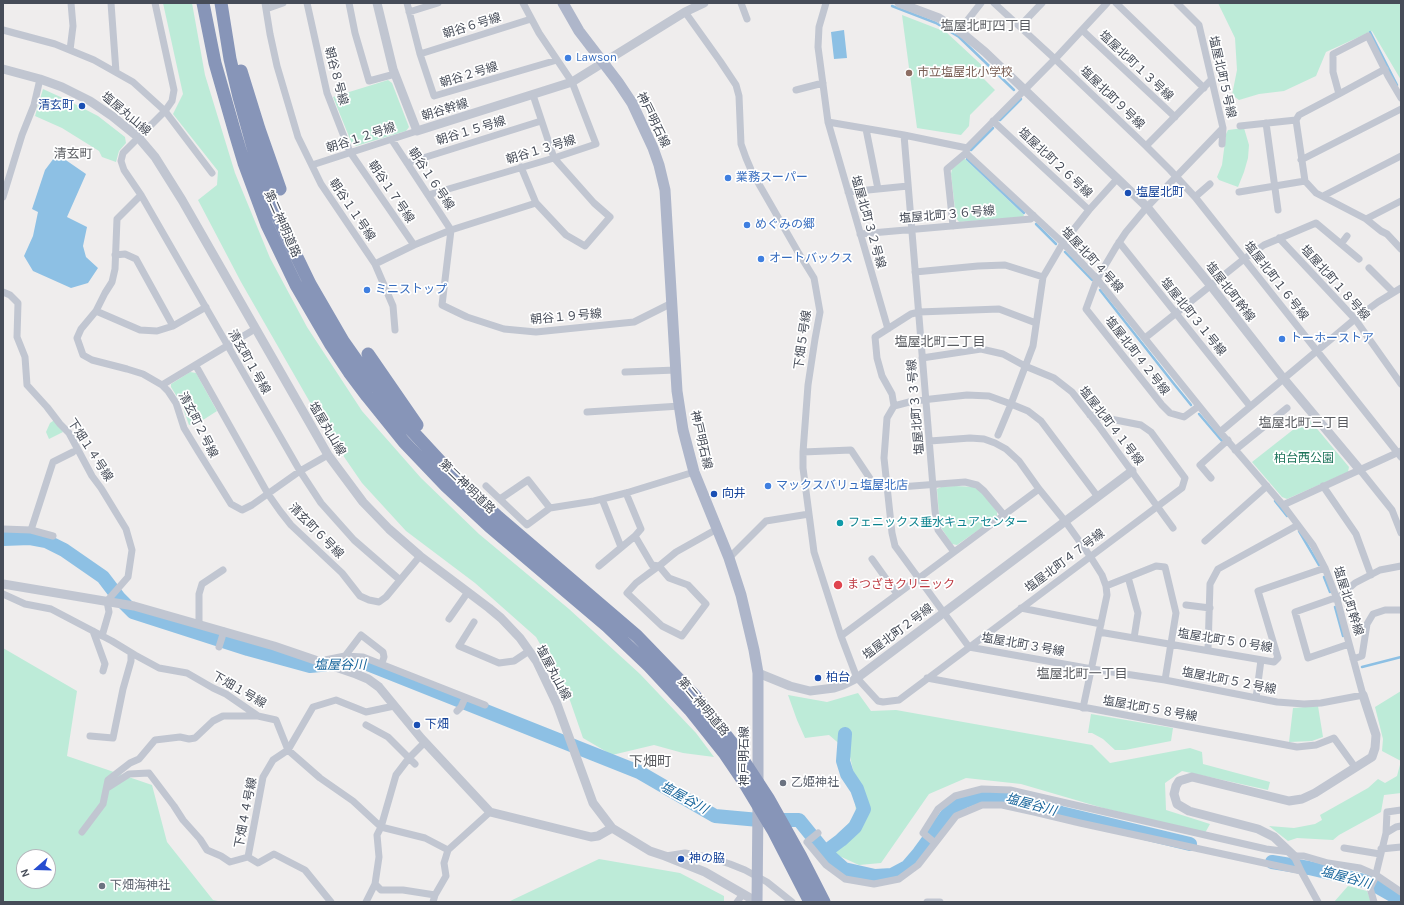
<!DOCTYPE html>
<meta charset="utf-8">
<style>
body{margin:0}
#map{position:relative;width:1404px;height:905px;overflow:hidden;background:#efeded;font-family:Karla,sans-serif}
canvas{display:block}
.frame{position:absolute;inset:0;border:4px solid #464c58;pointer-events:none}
.north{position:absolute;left:16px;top:849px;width:40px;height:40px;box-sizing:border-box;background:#fff;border:1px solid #b5b7bc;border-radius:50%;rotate:250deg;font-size:11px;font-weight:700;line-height:16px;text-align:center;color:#464c58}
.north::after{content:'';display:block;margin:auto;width:14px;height:18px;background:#264dd0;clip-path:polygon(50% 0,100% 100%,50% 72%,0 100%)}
</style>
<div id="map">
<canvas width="1404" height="905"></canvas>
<div class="frame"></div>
<div class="north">N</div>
</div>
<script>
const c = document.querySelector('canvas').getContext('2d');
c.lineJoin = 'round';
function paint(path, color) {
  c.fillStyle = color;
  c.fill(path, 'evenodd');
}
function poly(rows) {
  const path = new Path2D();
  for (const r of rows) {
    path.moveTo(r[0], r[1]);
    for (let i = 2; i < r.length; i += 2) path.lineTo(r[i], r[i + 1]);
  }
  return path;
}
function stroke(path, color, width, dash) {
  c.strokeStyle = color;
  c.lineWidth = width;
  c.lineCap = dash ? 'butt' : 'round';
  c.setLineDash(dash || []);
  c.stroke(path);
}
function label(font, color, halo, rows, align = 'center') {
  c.font = font + ' Karla,"Noto Sans JP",sans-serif';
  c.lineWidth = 3.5;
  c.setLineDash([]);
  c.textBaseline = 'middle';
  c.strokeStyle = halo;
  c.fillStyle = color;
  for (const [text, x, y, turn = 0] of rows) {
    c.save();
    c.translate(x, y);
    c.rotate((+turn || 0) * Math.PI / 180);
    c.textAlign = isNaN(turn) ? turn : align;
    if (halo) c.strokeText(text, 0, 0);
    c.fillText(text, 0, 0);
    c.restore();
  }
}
paint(poly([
 [163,3,192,3,205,75,235,173,270,258,307,327,362,411,421,478,479,534,569,609,640,674,696,733,714,757,683,753,654,745,612,755,583,738,566,689,536,637,475,583,406,531,362,483,327,432,241,282,198,200,217,185,218,171,173,114,183,94],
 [1218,3,1401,3,1401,80,1372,31,1326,52,1316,76,1284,91,1259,94,1239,100,1232,95,1237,70,1235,38],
 [902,15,946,32,988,71,982,77,995,90,970,115,969,126,961,135,917,128],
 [388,80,392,83,409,127,406,131,356,146,352,144,333,97],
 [43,89,67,100,98,116,125,137,126,143,119,151,116,162,102,157,99,151,62,128,35,116],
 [1244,128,1249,145,1248,158,1244,172,1238,187,1219,180,1217,177,1222,165,1226,134,1228,130],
 [963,159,965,159,1024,215,1023,217,959,222,956,218,951,174,952,169],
 [190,372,196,373,217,411,203,420,189,425,182,405,171,387,171,384],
 [1308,418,1349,467,1348,472,1287,499,1282,497,1252,462],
 [56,419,63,432,49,439,46,432,50,423],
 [955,486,975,487,985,495,997,512,997,517,957,545,952,544,942,529,939,516,937,489,941,487],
 [3,648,77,691,67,756,152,785,167,842,213,900,223,902,3,902],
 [24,857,48,857,48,881,24,881],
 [1401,691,1401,793,1384,795,1381,812,1339,835,1333,840,1297,838,1288,841,1269,826,1294,828,1315,824,1322,820,1320,815,1368,788,1378,779,1385,783,1397,776,1401,761,1382,751,1383,739,1375,707],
 [858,693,871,711,896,710,1092,745,1110,763,1190,748,1202,752,1203,764,1270,782,1268,790,1182,771,1165,783,1166,810,1210,824,1205,833,1103,808,1021,784,966,778,929,794,881,863,859,865,837,855,828,843,844,830,856,813,853,770,849,752,829,735,805,738,797,720,788,695,827,702],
 [1318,706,1323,737,1312,741,1289,742,1293,708],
 [1091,714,1173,728,1171,741,1125,750,1115,750,1103,739,1092,733,1088,733],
 [599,859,680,873,724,896,724,902,508,902],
 [1348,886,1367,891,1371,902,1334,902]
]), '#bdebd8');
paint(poly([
 [844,30,847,58,834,59,831,32],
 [57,154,86,174,67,217,87,227,83,246,86,257,98,268,88,283,71,288,33,271,24,256,33,236,38,212,32,209,45,170]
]), '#8dc0e4');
stroke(poly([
 [892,6,936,23,959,37,1014,90],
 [1370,32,1397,85],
 [1000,120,1021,99],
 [971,150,993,128],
 [967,159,1024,213],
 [1036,224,1056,244],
 [1065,252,1092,280],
 [1100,290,1174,384,1191,405],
 [1199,414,1222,441],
 [1275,501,1287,516],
 [1299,531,1319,565],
 [1324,577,1330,592],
 [1335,607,1343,636],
 [1362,667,1401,657]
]), '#8dc0e4', 2.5);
stroke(poly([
 [3,539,30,538,46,541,64,550,103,577,119,598,133,612,248,649,310,666,351,662,365,663,639,772,715,816,759,820,799,820,825,852,844,869,875,876,892,875,907,867,919,853,949,812,963,802,979,796,993,795,1015,798,1061,813,1190,844],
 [825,852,841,840,855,827,864,809,857,789,847,774,843,761,845,734],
 [1272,862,1309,868,1369,882,1401,900]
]), '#8dc0e4', 14);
stroke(poly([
 [111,3,116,72],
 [155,3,174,90,172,101,165,111,123,153,121,161,124,170,141,195,300,471,321,503,354,540,400,580],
 [265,3,270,34,277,66,298,137,321,184,375,264,414,245,451,230,536,203],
 [307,3,327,93,350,152,414,245],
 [349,3,355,33,369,81,395,74],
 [407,3,420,54,434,96,557,60],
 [741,3,747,19],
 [826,3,819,27,818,47,828,122,888,329],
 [994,3,1055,59,1146,146,1211,80],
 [1116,3,1204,88],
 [1177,3,1199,25,1223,128,1147,207,1126,232,1116,247,1097,279,1086,309,1162,405,1170,413,1184,417,1199,406],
 [266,9,283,3],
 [409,12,438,3],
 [685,12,720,61,736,85,739,96,741,144,746,158,752,172,798,252,814,278,820,312,815,339,808,385,803,452,803,468,809,514,766,521,729,558],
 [1020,26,1042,3],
 [3,30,55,44,94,60,133,82,165,111,212,173],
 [1082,30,1175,117],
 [959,31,981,3],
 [70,50,73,26,71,3],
 [420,54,531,19],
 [796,90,823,83],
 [1339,94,1385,69],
 [1401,98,1388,76,1368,36,1333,54,1333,72,1339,94,1299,115,1296,120,1305,181,1316,193,1366,219,1401,201],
 [993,121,1089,210,1063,243,1043,277,1033,346,1011,404,998,435],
 [828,122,904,135,967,148,966,153,1063,243,1097,279,1220,432,1283,505],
 [1266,123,1278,210],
 [1240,126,1296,120],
 [866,129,878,189],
 [904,135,935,511,938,530,954,552],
 [392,140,451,230,442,305,467,317,504,329,536,332,634,322,672,303],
 [1222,144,1223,128],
 [1146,146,1170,170,1195,197,1401,457],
 [967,148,1055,59,1107,3],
 [1301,160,1401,109],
 [407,163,541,121],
 [312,165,417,131],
 [521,167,536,203,566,235,585,246,610,217,594,203,554,158,533,95],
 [848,192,908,186],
 [1239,192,1305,181],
 [141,195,117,219,115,269,112,282,105,293,96,311,81,329,77,338,83,355,92,360,127,369,143,374,162,385,168,391,176,403,184,428,198,451,231,504,242,510,252,505,300,471,328,455],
 [428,195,554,158,596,144,572,82,539,33,523,3],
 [1323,196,1401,156],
 [3,197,22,135,34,105,40,79],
 [1195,197,1210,184],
 [1089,210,1117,179],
 [1366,219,1381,231,1387,234,1401,249],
 [953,226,947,169,966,153],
 [860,234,1031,219,1033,215],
 [1279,238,1355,319,1401,384],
 [1119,242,1250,406],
 [1341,244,1347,236],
 [115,255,125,254,136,259,173,326],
 [375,264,393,306,395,330],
 [1369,268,1393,292],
 [915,272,978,266,1005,265,1043,277],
 [3,292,10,295,18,303,17,337,25,357,27,385,47,407,60,424,69,433,92,476,101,488,126,529,132,550,128,577,107,601,109,612,102,636],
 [96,311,140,330,157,331,173,326,206,307],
 [1145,338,1244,259,1264,245,1316,223,1359,259],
 [922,358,981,349,1003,354,1025,366,1054,378,1072,392,1098,425,1173,528],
 [196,366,268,494,280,511,291,525,342,573,360,596,369,600,379,602,386,597,420,556],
 [625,372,676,370],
 [162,385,255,329],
 [894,406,892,394,882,376,877,358,875,337,911,314,919,312,999,309,1036,323],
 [587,412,680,406],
 [1220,432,1355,319,1378,302,1401,288],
 [930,441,970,438,984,439,995,443,1006,449,1019,461,1039,489,1065,521,1090,556,1102,575,1106,586,1107,595,1083,708],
 [1235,450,1287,408],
 [803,452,851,450,873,483,887,482],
 [1360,470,1392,510,1401,533],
 [1211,478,1200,465,1228,440],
 [486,486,527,525,550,508,594,501,626,493,694,472],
 [1323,486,1356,534,1371,575],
 [887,488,965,482,977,485,984,491,1004,515],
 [1039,489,841,636,857,678,878,701,883,702,899,700,1182,488,1185,478,1151,432,1141,425,1090,415],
 [626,493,641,529,635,536,652,565,659,566,669,578,688,585,706,604,682,636,662,626,627,593,636,583,648,574,659,566,676,552,717,529],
 [1098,497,1041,421,1028,411,1011,404,989,396,967,395,913,401,894,406,887,418,884,458,892,533,895,546,969,647,1092,669,1165,680,1277,702,1304,704,1321,703,1363,695,1337,599,1325,568,1313,545,1283,505,1401,451],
 [500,499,528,480,550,508],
 [602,499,621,547],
 [809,514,814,552,841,636],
 [3,529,31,530,53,536],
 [31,530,53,462,73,452],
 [1205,541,1267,486],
 [872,559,897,594],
 [599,566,635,536],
 [1128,577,1138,613,1134,638],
 [1106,586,1156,566,1165,567,1176,613,1165,680],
 [3,594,25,604,51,609,112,641,135,655,159,668,187,673,213,688,226,694,258,716,276,720,288,750,320,778,353,801,381,827,425,838,448,850,490,812],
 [1186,605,1210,608],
 [1021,608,1101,624],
 [449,619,468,592],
 [474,622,459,646,499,663,514,661,529,651],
 [199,624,199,594,202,584,223,570],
 [93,631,105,664,103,671],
 [1099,632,1274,662,1278,658,1258,591,1325,568],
 [1349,644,1308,658,1295,612,1332,599,1337,599,1355,583,1380,570,1401,566],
 [219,647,224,631],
 [1208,650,1210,584,1218,569,1298,525],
 [345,656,361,635,383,652,384,657,382,663],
 [1353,659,1362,656,1367,624,1373,614,1385,610,1401,610],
 [320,661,345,656,363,657,485,705],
 [927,678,1297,747,1316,745,1334,738,1355,767],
 [1256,698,1261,660],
 [457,711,461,707,465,698],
 [366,725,388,737,415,764],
 [90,736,113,738,123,689,131,661,131,653],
 [107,788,129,774,149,773,174,806,183,820,200,839,207,850,221,856,230,862,248,857,258,863,274,854,305,870,331,902],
 [82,832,103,804,108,780,130,763,139,759,155,740,180,737,189,739,195,738,213,721,223,716,258,716],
 [818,833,807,842,826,865,845,879,874,884,899,879,918,865,956,816,982,805,1002,805,1034,812,1080,823,1301,871],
 [1386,833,1387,812,1401,810],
 [935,843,923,833,938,809,955,796,982,789,1010,790,1266,849,1290,852],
 [1344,848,1380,854],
 [1381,849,1401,847],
 [666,856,685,853,708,857,730,864,745,870,767,882,792,902],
 [248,857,263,777,273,760,288,750,313,707,336,700,366,712,394,706],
 [375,884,381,890,403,890,435,895],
 [366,902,375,884,379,857,377,835,381,827,396,775,409,758,425,742],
 [433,902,435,895,446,876,444,863,448,850],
 [737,902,743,894],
 [927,902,940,902],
 [1318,902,1301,871,1294,856,1304,856,1328,863,1360,868,1376,875,1401,892],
 [1374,902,1370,888,1375,878,1386,833,1396,827,1401,826]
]), '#c1c6d1', 7);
stroke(poly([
 [377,3,393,69,417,131,572,82,685,12,704,3],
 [899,3,939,18,962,33,985,52,1147,207,1211,286,1283,378,1360,470],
 [3,69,40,79,62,87,90,101,112,116,138,137,155,157,182,200,328,455,363,502,389,529,420,556,489,608,501,618,520,638,537,662,557,704,593,803,612,828],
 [3,584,134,606,274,646,356,674,368,679,379,687,421,738,490,812,591,837,598,836,612,828,650,851,665,856,705,872,757,902],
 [758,673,790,686,810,691,834,688,843,685,857,678,1132,471],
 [1294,856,1274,837,1258,829,1189,811,1177,804,1174,794,1176,786,1179,781,1192,777,1289,801,1302,799,1315,793,1372,757,1375,748,1376,735,1363,695]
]), '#c1c6d1', 9);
stroke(poly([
 [563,3,579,31,618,82,632,103,653,148,659,165,665,190,677,391,683,430,694,472,729,558,741,595,754,650,758,673,758,785],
 [757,902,758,805]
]), '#aeb6ca', 11);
stroke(poly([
 [203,3,215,63,235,133,244,163,267,225,296,285,331,345,349,372,367,396,404,442,446,486,489,526,607,626,649,666,690,710,725,754,742,779,774,832,810,902],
 [221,3,230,59,239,97,257,162,268,193,280,222,310,284,343,341,362,368,401,419,450,472,498,517,637,636,695,696,732,743,768,798,801,857,824,902],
 [241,71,259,129,280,189],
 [368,354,417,425]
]), '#8795b8', 13);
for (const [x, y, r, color] of [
 [568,58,4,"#3f7fe0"],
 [909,73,4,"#8d6e63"],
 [82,106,4,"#1a4fb4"],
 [728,178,4,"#3f7fe0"],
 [1128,193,4,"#1a4fb4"],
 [747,225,4,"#3f7fe0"],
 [761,259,4,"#3f7fe0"],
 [367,290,4,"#3f7fe0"],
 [1282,339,4,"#3f7fe0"],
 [768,486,4,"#3f7fe0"],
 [714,494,4,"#1a4fb4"],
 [840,523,4,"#0f9aa8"],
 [838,585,5,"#e0444e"],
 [818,678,4,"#1a4fb4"],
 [417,725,4,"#1a4fb4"],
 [783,783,4,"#6b7280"],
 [681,859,4,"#1a4fb4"],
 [102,886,4,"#6b7280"]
]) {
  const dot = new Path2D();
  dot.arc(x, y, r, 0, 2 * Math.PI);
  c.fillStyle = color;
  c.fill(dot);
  stroke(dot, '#fff', 1.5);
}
label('12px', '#464c58', '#fff', [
 ["朝谷６号線",472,26,-17],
 ["塩屋北町１３号線",1136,66,43],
 ["朝谷２号線",469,75,-17],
 ["朝谷８号線",336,76,75],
 ["塩屋北町５号線",1222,77,77],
 ["塩屋北町９号線",1112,98,44],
 ["朝谷幹線",445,110,-17],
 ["塩屋丸山線",126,114,40],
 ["神戸明石線",653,120,64],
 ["朝谷１５号線",471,131,-17],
 ["朝谷１２号線",361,138,-18],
 ["朝谷１３号線",541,150,-17],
 ["塩屋北町２６号線",1055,163,43],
 ["朝谷１６号線",431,179,56],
 ["朝谷１７号線",391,192,56],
 ["朝谷１１号線",352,210,56],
 ["塩屋北町３６号線",947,215,-5],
 ["塩屋北町３２号線",868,222,74],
 ["第二神明道路",282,224,66],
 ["塩屋北町４号線",1092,260,47],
 ["塩屋北町１６号線",1276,281,52],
 ["塩屋北町１８号線",1335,283,48],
 ["塩屋北町幹線",1230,292,52],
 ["朝谷１９号線",566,317,-5],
 ["塩屋北町３１号線",1193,317,51],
 ["下畑５号線",803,340,-82],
 ["塩屋北町４２号線",1137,356,52],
 ["清玄町１号線",249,362,60],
 ["塩屋北町３３号線",916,407,-95],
 ["清玄町２号線",198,425,63],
 ["塩屋北町４１号線",1111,426,52],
 ["塩屋丸山線",327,429,59],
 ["神戸明石線",701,440,77],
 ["下畑１４号線",90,450,57],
 ["第二神明道路",467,487,44],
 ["清玄町６号線",316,531,45],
 ["塩屋北町４７号線",1065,561,-37],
 ["塩屋北町幹線",1348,601,72],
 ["塩屋北町２号線",898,632,-37],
 ["塩屋北町５０号線",1225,641,9],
 ["塩屋北町３号線",1023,645,10],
 ["塩屋丸山線",553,673,62],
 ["塩屋北町５２号線",1229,681,11],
 ["下畑１号線",239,690,30],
 ["第二神明道路",703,707,50],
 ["塩屋北町５８号線",1150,709,10],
 ["神戸明石線",745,756,-90],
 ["下畑４４号線",246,813,-79]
]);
label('12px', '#366cbe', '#fff', [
 ["Lawson",576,58],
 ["業務スーパー",736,178],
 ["めぐみの郷",755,225],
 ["オートバックス",769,259],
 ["ミニストップ",375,290],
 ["トーホーストア",1290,339],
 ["マックスバリュ塩屋北店",776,486]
], 'left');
label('12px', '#785e54', '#fff', [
 ["市立塩屋北小学校",917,73]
], 'left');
label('12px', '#164399', '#fff', [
 ["清玄町",74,106,"right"],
 ["塩屋北町",1136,193],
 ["向井",722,494],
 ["柏台",826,678],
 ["下畑",425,725],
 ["神の脇",689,859]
], 'left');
label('12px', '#1d745a', '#fff', [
 ["柏台西公園",1304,459]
]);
label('12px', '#0d838f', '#fff', [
 ["フェニックス垂水キュアセンター",848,523]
], 'left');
label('12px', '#be3a42', '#fff', [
 ["まつざきクリニック",847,585]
], 'left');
label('12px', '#5b616d', '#fff', [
 ["乙姫神社",791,783],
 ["下畑海神社",110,886]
], 'left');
label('13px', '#5a5c61', '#fff', [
 ["塩屋北町四丁目",986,26],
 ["清玄町",73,154],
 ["塩屋北町二丁目",940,342],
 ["塩屋北町三丁目",1304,423],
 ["塩屋北町一丁目",1082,674]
]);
label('italic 13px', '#16649b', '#fff', [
 ["塩屋谷川",340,665],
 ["塩屋谷川",684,798,29],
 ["塩屋谷川",1031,805,15],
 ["塩屋谷川",1346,878,15]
]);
label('14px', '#5a5c61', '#fff', [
 ["下畑町",650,762]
]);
</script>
